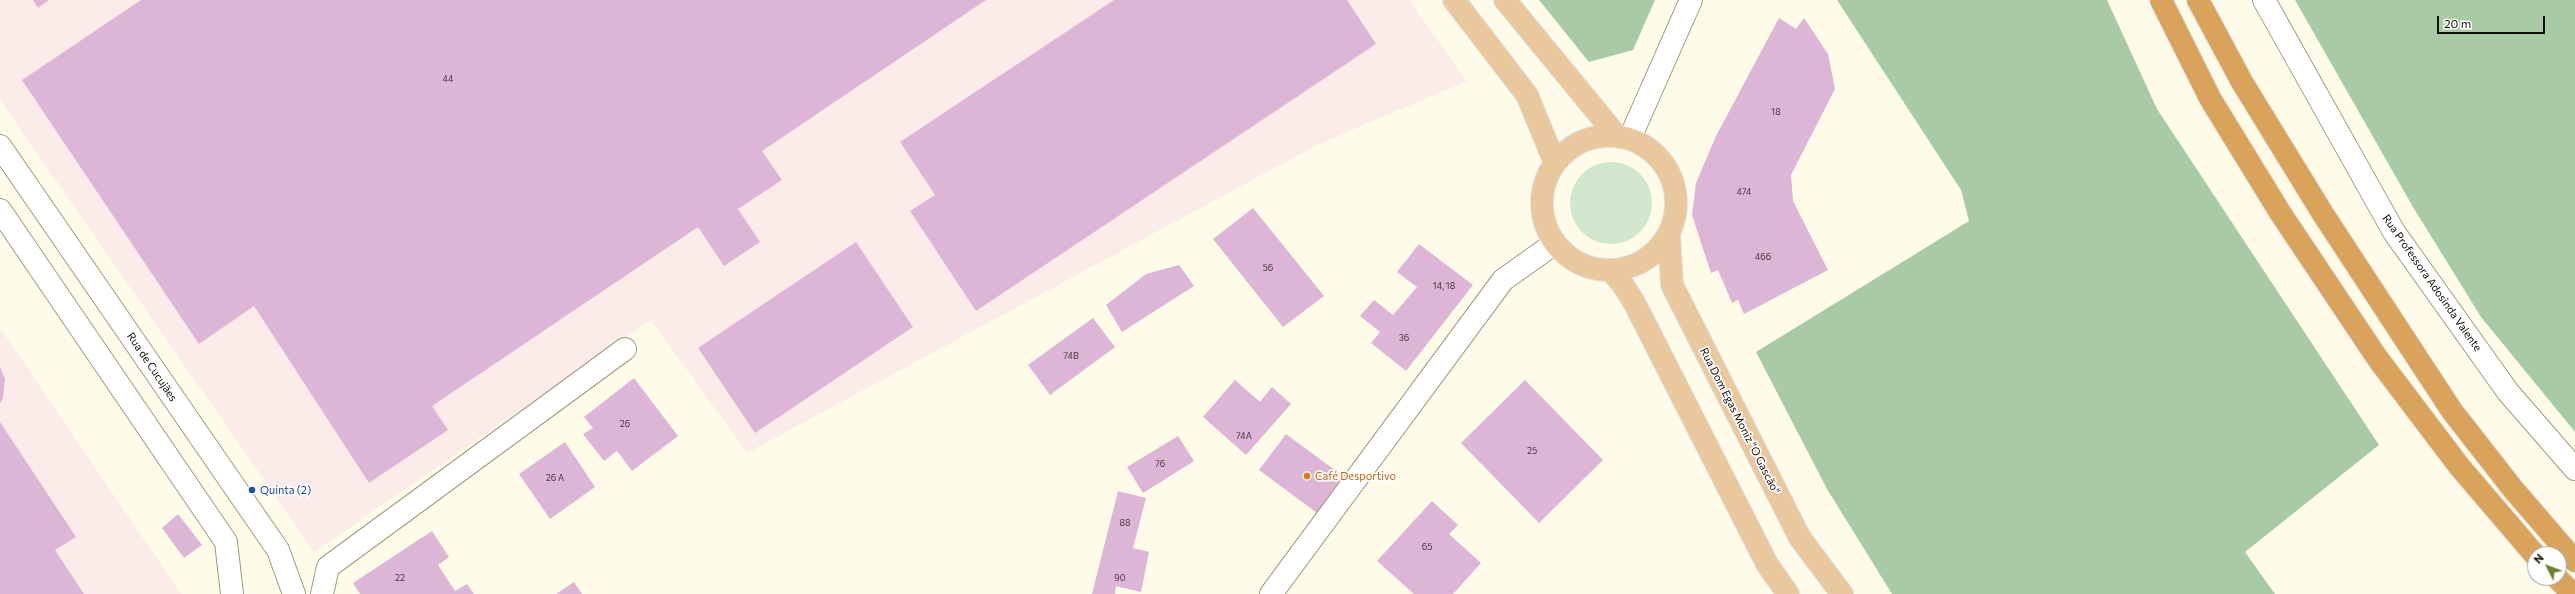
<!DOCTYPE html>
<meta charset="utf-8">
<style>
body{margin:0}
#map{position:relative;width:2575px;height:594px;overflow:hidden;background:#fefbe9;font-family:Commissioner,sans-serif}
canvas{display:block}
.north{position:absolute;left:2527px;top:546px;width:40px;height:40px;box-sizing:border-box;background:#fff;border:1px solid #9f9f9b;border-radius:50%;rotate:312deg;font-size:11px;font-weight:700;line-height:16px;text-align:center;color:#100e05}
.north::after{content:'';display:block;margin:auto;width:14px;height:18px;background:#6b8234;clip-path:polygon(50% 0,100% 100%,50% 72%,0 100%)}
.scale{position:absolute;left:2437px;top:16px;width:108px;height:18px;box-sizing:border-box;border:2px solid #100e05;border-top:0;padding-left:5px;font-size:12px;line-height:14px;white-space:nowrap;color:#100e05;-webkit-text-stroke:3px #fff;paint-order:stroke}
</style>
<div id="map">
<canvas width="2575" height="594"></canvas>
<div class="north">N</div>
<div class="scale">20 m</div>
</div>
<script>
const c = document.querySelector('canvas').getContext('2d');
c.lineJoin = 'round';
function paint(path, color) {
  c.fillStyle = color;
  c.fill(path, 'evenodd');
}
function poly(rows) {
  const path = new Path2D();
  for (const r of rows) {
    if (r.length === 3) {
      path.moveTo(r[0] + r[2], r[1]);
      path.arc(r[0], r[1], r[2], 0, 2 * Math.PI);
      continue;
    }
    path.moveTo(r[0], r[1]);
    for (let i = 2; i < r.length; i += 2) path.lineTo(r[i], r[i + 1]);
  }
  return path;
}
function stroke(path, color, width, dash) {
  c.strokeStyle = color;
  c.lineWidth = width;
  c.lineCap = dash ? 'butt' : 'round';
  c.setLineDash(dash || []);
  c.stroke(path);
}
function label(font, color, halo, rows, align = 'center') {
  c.font = font + ' Commissioner,sans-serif';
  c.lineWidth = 3.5;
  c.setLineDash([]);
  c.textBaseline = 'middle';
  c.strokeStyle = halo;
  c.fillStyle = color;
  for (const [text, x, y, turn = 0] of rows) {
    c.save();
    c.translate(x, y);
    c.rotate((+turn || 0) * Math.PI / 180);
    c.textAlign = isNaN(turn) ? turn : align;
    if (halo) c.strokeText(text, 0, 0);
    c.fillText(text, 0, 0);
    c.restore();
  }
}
paint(poly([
 [0,0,1409,0,1467,81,1319,144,747,453,651,320,314,552,0,100],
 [0,328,181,594,0,594]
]), '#fcece9');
paint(poly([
 [1611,203,41]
]), '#d0e7ce');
paint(poly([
 [1539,0,1655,0,1633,50,1589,62],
 [1837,0,2107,0,2157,109,2379,445,2245,552,2275,594,1892,594,1827,489,1756,352,1969,221,1961,190],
 [2295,0,2575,0,2575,432,2481,317,2413,207]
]), '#a8cba6');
paint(poly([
 [33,0,49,0,38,8],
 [141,0,986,0,762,151,782,180,738,209,760,242,724,266,698,227,432,406,448,430,369,483,254,306,199,344,22,80],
 [1114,0,1347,0,1376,44,976,311,910,211,935,195,900,142],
 [1779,18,1796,29,1804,18,1828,54,1835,89,1791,175,1793,201,1828,270,1744,314,1738,300,1732,303,1718,270,1711,273,1692,215,1696,183,1716,136],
 [1253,208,1324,296,1283,327,1213,239],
 [856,242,913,327,755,433,698,348],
 [1419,244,1473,285,1406,371,1371,343,1380,332,1360,316,1374,300,1393,315,1417,287,1397,272],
 [1179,265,1194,286,1122,332,1106,305,1146,274],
 [1093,318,1115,347,1050,395,1028,365],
 [0,367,5,379,3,398,0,403],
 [634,378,678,436,632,471,617,451,604,461,583,434,593,428,584,417],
 [1235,380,1260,402,1272,387,1291,404,1246,455,1203,417],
 [1525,380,1603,460,1539,523,1461,443],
 [0,422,76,537,55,550,84,594,0,594],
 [1286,434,1343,476,1317,513,1259,470],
 [1178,436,1194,461,1143,493,1127,467],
 [565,442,595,487,550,519,519,474],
 [1118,491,1146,498,1133,548,1149,552,1141,592,1116,586,1115,594,1092,594],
 [1432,501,1458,525,1449,534,1481,563,1453,594,1414,594,1377,561],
 [178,514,202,545,184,558,162,528],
 [432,531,449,557,438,565,455,591,467,584,474,594,360,594,353,583],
 [574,582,582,594,556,594]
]), '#ddb5d7');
const minor = poly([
 [2264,0,2394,232,2508,392,2575,469],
 [1630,138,1691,0],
 [0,146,278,550,294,594],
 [0,210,226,542,232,594],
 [322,594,328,567,625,349],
 [1271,594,1503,280,1555,243]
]);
const major = poly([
 [1454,0,1527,95,1555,163],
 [1505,0,1616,135],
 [1609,203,67],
 [1669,235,1672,285,1800,538,1842,594],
 [1610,270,1622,283,1635,304,1767,564,1788,594]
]);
const highway = poly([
 [2161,0,2211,100,2281,214,2378,359,2459,466,2535,555],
 [2198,0,2242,82,2323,214,2452,411,2513,489,2575,561],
 [2557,578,2573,594]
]);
stroke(minor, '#9f9a80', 24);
stroke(major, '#e2e2e1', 24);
stroke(highway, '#e2e2e1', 24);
stroke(minor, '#fff', 22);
stroke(major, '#e9c89d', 22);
stroke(highway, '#daa35b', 22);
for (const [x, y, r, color] of [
 [1307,476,4,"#e8710a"],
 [252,490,4,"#1a4fb4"]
]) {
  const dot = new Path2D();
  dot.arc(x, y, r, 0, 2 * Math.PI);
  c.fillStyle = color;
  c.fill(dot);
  stroke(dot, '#fff', 1.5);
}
label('9px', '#43383a', null, [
 ["44",448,79],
 ["18",1776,112],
 ["474",1744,192],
 ["466",1763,257],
 ["56",1268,268],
 ["14, 18",1444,286],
 ["36",1404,338],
 ["74B",1071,356],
 ["26",625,424],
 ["74A",1244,436],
 ["25",1532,451],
 ["76",1160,464],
 ["26 A",555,478],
 ["88",1125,523],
 ["65",1427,547],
 ["22",400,578],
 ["90",1120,578]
]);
label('11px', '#100e05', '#fff', [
 ["Rua Professora Adosinda Valente",2432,283,55],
 ["Rua de Cucujães",152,367,56],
 ["Rua Dom Egas Moniz \"O Gascão\"",1740,421,63]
]);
label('11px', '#c56008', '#fff', [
 ["Café Desportivo",1315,476]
], 'left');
label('11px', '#164399', '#fff', [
 ["Quinta (2)",260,490]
], 'left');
</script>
